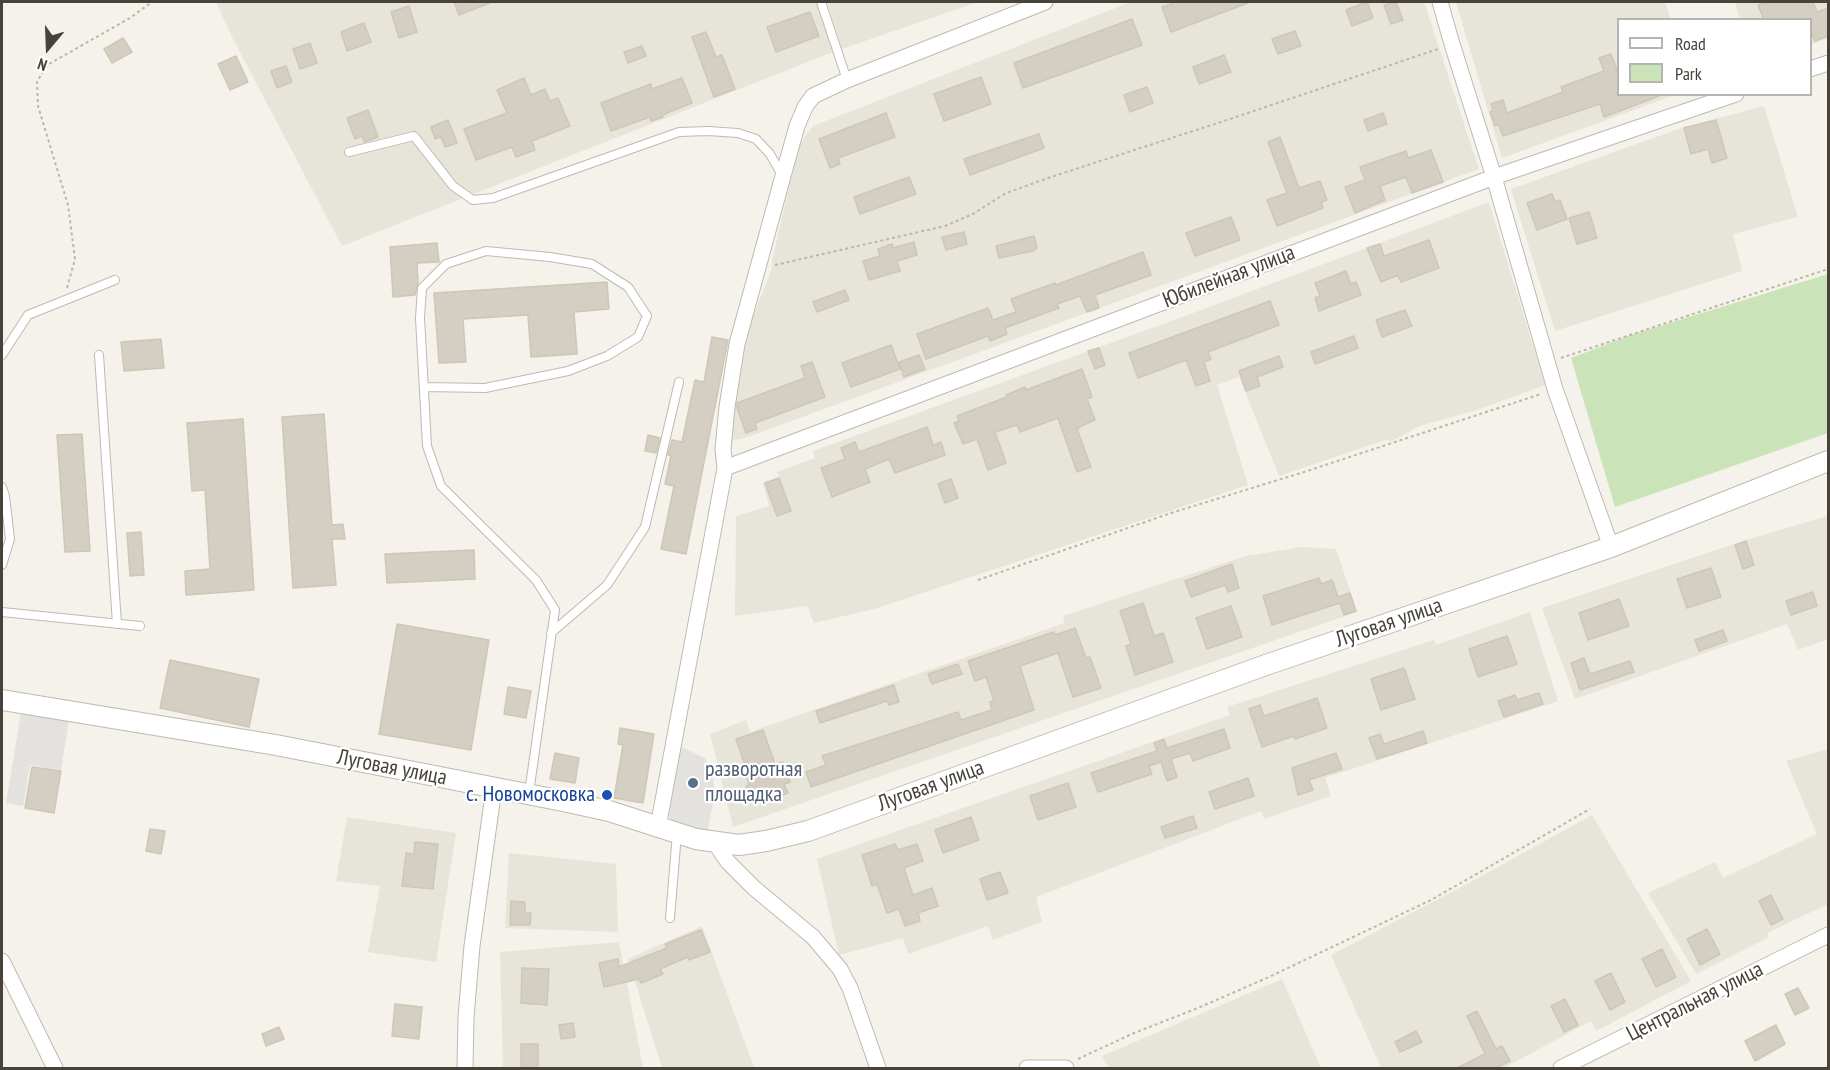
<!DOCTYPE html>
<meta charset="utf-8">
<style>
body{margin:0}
#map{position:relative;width:1830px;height:1070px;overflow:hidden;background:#f4f2eb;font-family:"PT Sans Narrow",sans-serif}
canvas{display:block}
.frame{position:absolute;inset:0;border:3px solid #47433a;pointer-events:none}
.legend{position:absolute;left:1617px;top:18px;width:195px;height:78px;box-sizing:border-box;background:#fff;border:2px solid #b5b4b0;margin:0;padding:8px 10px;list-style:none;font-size:18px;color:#47433a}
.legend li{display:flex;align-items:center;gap:12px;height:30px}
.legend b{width:30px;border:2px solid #b5b4b0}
.north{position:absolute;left:18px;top:18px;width:60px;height:60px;-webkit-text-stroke:4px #fff;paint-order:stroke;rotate:199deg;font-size:16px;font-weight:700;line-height:24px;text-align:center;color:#47433a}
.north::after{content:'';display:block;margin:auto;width:21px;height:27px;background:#47433a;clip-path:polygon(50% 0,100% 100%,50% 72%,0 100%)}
</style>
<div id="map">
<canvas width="1830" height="1070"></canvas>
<div class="frame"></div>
<ul class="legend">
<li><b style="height:8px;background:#fff"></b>Road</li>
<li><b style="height:16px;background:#cbe3b9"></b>Park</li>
</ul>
<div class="north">N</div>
</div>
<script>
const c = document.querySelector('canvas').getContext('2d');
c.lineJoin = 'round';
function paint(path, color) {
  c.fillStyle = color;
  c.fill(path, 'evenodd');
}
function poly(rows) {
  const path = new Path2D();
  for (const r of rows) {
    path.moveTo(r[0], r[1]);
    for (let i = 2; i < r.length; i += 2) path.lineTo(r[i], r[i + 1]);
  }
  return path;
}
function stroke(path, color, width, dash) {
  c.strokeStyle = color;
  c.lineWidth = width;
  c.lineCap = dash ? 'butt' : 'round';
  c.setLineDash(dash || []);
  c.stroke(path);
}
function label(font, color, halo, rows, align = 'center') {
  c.font = font + ' "PT Sans Narrow",sans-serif';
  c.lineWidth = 4.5;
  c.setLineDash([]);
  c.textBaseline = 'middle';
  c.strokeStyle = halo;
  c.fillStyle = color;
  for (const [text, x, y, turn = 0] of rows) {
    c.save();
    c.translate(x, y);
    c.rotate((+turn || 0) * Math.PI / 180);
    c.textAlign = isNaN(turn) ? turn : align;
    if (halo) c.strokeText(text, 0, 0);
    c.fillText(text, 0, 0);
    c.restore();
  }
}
paint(poly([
 [216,2,816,2,833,52,342,246,233,39],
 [827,2,978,2,842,49],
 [1131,2,1424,2,1479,169,745,438,728,441,745,336,772,269,772,260,799,145,813,126],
 [1456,2,1665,2,1671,19,1618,20,1618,94,1675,95,1502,158],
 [1735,2,1828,2,1828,38,1811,45,1810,20,1740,19],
 [1764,106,1798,217,1733,234,1742,271,1555,331,1511,189,1684,127],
 [1489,202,1545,385,1480,409,1420,426,1390,442,1388,439,1279,476,1239,377,1217,385,1248,485,874,609,814,623,807,606,735,616,736,516,769,506,763,483,779,477,777,472,815,458,813,451,1196,312],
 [1828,516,1828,639,1798,650,1787,624,1575,699,1542,608,1746,540],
 [1301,547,1336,549,1357,612,733,827,710,734,746,720,750,732,1065,623,1063,616,1246,556],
 [1530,612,1558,701,1325,778,1331,796,1264,819,1261,811,1036,897,1042,922,993,940,988,926,908,954,903,938,839,955,817,859,1230,715,1227,707,1434,640,1436,645],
 [1828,749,1828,904,1767,933,1769,937,1696,974,1648,893,1715,862,1723,878,1817,834,1786,761],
 [1592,815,1691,981,1596,1031,1591,1021,1504,1068,1381,1068,1331,955,1467,884],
 [347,817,456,833,436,962,368,952,380,886,336,881],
 [509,853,616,864,618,932,505,928],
 [702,926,754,1067,752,1068,662,1068,628,959],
 [619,942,643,1068,503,1068,500,952],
 [1282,979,1321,1068,1109,1068,1102,1056]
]), '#e7e4da');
paint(poly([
 [1828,274,1828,433,1615,507,1571,358,1631,335]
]), '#cbe3b9');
paint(poly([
 [22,706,70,714,61,770,30,765,23,806,6,803],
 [679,746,705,758,712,773,715,792,707,834,674,823,669,816,667,808]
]), '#e3e2df');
const building = poly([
 [454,2,492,2,459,15,454,2],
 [1177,2,1247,2,1248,3,1171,32,1162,7,1177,2],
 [1367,2,1373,18,1352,26,1346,10,1367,2],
 [1396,2,1403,20,1391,24,1384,5,1396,2],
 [1768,2,1813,2,1817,12,1828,8,1828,36,1815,41,1810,30,1810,20,1764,20,1758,5,1768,2],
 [409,6,417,32,399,38,391,12,409,6],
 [810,12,819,36,776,52,767,27,810,12],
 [1132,19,1142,45,1023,88,1014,63,1132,19],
 [364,23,371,42,347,51,341,32,364,23],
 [1295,31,1301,46,1278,54,1272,39,1295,31],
 [706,32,716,57,722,55,735,89,714,97,692,37,706,32],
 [123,38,132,52,112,63,104,49,123,38],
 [310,43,317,63,300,69,293,49,310,43],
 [642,46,646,56,628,63,624,52,642,46],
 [1611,54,1618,73,1618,94,1659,94,1659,96,1604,117,1600,104,1503,136,1498,124,1495,126,1490,112,1493,111,1491,104,1503,100,1507,113,1563,92,1561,87,1604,71,1599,58,1611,54],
 [1224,55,1231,72,1199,84,1193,67,1224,55],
 [236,56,248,82,230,90,218,64,236,56],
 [286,66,292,82,277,88,271,71,286,66],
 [981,77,991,104,944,121,934,94,981,77],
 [524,78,531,95,545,89,550,101,558,98,570,126,532,141,535,150,516,157,512,147,476,160,464,129,507,113,497,90,524,78],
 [682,78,692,103,662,115,663,117,651,121,650,117,611,131,601,103,651,84,652,89,682,78],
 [1147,87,1153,103,1130,112,1124,95,1147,87],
 [368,110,378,137,364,142,362,136,355,139,347,118,368,110],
 [886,113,895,137,838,158,840,164,830,168,819,139,886,113],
 [1383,113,1387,124,1368,131,1364,120,1383,113],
 [448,120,457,143,445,147,441,137,435,139,431,127,448,120],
 [1716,120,1727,158,1712,163,1708,149,1691,154,1684,128,1716,120],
 [1039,134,1044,148,970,175,964,159,1039,134],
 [1280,137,1299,188,1320,181,1327,200,1321,202,1323,208,1277,226,1267,200,1287,193,1268,142,1280,137],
 [1431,150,1443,182,1412,193,1406,177,1380,186,1385,200,1355,213,1345,187,1365,180,1360,167,1406,151,1408,158,1431,150],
 [909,177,916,194,860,214,854,197,909,177],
 [1552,194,1555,202,1560,200,1567,219,1537,230,1527,203,1552,194],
 [1589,212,1597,238,1577,244,1569,218,1589,212],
 [1231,217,1240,240,1195,256,1186,233,1231,217],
 [964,232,967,244,946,250,942,237,964,232],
 [1034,236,1037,248,1033,251,999,258,996,246,1034,236],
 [1429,240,1439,268,1401,282,1398,275,1381,282,1367,248,1380,244,1384,256,1429,240],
 [914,242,917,255,897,261,900,271,869,280,863,261,880,256,878,249,892,244,893,248,914,242],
 [437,243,439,262,417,263,418,283,415,295,393,297,390,247,437,243],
 [1143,252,1151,275,1095,295,1099,308,1087,312,1080,296,1057,304,1059,308,1005,328,1007,334,990,341,988,336,926,359,917,334,988,308,993,320,1016,312,1011,299,1055,283,1056,285,1143,252],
 [1346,271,1351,284,1356,282,1361,295,1319,311,1315,298,1320,296,1315,283,1346,271],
 [607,282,609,309,574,312,577,354,531,357,528,315,463,319,466,362,439,363,434,293,607,282],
 [845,290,849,300,817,312,813,302,845,290],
 [1270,301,1279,325,1208,352,1211,359,1204,362,1210,381,1196,386,1186,360,1138,378,1129,353,1270,301],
 [1405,310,1412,326,1382,337,1376,320,1405,310],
 [1354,336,1358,348,1315,364,1311,352,1354,336],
 [712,337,728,340,686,554,661,549,674,486,665,484,671,456,668,455,672,440,682,442,695,380,704,382,712,337],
 [161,339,164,368,124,371,121,342,161,339],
 [891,345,900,369,851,387,842,363,891,345],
 [1099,348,1105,365,1095,369,1088,351,1099,348],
 [919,355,925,369,904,377,899,362,919,355],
 [1279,356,1283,367,1257,377,1260,386,1246,391,1239,371,1279,356],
 [812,362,825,397,755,423,757,429,746,433,737,408,737,403,805,378,801,366,812,362],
 [1082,369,1092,397,1087,399,1095,420,1079,427,1079,428,1077,429,1091,467,1077,472,1058,418,1020,432,1017,425,995,432,1006,463,988,470,977,439,963,444,954,423,959,421,957,416,1007,397,1006,395,1025,387,1026,390,1082,369],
 [324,414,332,525,343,524,345,539,332,539,336,585,293,588,282,417,324,414],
 [243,419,254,590,186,595,185,571,210,569,205,490,192,491,187,423,243,419],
 [927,427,933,445,941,442,945,455,895,473,889,459,865,469,870,482,832,497,821,468,845,459,841,448,855,442,859,452,927,427],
 [82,434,90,551,65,552,57,435,82,434],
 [648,435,660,438,656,453,645,451,648,435],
 [779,478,791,511,777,516,765,483,779,478],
 [951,479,958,498,945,503,938,484,951,479],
 [141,532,144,575,130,576,127,533,141,532],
 [1746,541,1754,565,1743,569,1735,545,1746,541],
 [474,550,475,579,387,583,385,554,474,550],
 [1232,564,1239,588,1228,592,1225,585,1191,597,1185,581,1232,564],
 [1711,568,1721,597,1687,608,1677,579,1711,568],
 [1319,578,1321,584,1332,580,1338,597,1350,593,1356,611,1344,615,1340,603,1272,625,1263,596,1319,578],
 [1813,592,1817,606,1791,615,1786,601,1813,592],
 [1619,599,1629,626,1588,640,1579,613,1619,599],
 [1143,603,1154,636,1163,633,1173,662,1135,675,1126,646,1131,644,1120,611,1143,603],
 [1231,606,1242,637,1207,649,1196,618,1231,606],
 [397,624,489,640,471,750,379,734,397,624],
 [1075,628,1086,658,1090,657,1101,688,1073,697,1058,653,1020,666,1034,710,811,787,806,772,826,765,822,756,958,712,961,720,992,710,990,702,994,701,986,677,975,681,968,661,1054,632,1055,635,1075,628],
 [1723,630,1727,641,1699,651,1695,640,1723,630],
 [1507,636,1517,664,1478,677,1469,649,1507,636],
 [1584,658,1590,674,1630,661,1634,672,1580,690,1571,663,1584,658],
 [170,660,259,679,249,727,160,708,170,660],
 [958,664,962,674,932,684,928,674,958,664],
 [1404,668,1415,699,1381,710,1371,679,1404,668],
 [894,685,899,702,889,705,887,701,820,723,816,711,894,685],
 [508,687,531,691,526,718,504,714,508,687],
 [1539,693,1543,704,1504,717,1498,701,1515,695,1517,700,1539,693],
 [1317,698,1327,728,1295,739,1294,736,1262,747,1249,709,1260,705,1264,716,1317,698],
 [620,728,654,734,643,803,614,798,623,745,618,744,620,728],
 [1224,729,1230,748,1193,761,1190,753,1171,759,1177,777,1167,781,1161,762,1149,766,1152,774,1098,792,1091,773,1157,751,1154,743,1164,739,1167,748,1224,729],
 [763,730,775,764,783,762,790,782,784,784,788,793,762,802,759,793,750,796,746,786,749,785,746,774,748,774,736,739,763,730],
 [1423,731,1427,743,1377,759,1369,738,1380,734,1384,744,1423,731],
 [555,753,579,758,575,783,550,779,555,753],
 [1336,753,1342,769,1309,780,1313,790,1298,795,1292,768,1336,753],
 [32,767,61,771,54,813,25,808,32,767],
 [1248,778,1254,796,1215,809,1209,792,1248,778],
 [1068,783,1076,807,1038,820,1030,796,1068,783],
 [1193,816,1197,828,1165,838,1161,827,1193,816],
 [971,817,979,840,943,853,935,830,971,817],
 [150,829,165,831,161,854,146,851,150,829],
 [415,842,438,844,433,889,402,886,406,853,414,854,415,842],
 [895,844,898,850,917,844,923,861,904,868,913,895,932,888,938,906,918,913,920,921,905,926,899,909,887,913,877,884,872,886,862,855,895,844],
 [1000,872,1008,893,987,900,980,879,1000,872],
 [1771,895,1783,919,1771,925,1759,901,1771,895],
 [511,901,525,902,525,913,531,913,530,925,510,925,511,901],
 [1707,929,1720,954,1700,965,1687,939,1707,929],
 [701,930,710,952,689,960,688,957,660,969,663,974,641,983,639,979,604,987,599,963,618,959,619,967,667,948,665,944,701,930],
 [1662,949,1676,977,1656,987,1642,959,1662,949],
 [522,968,549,969,547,1005,521,1003,522,968],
 [1611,973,1625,1002,1610,1010,1595,981,1611,973],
 [1798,988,1809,1008,1795,1015,1785,994,1798,988],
 [1565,999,1578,1025,1564,1032,1551,1006,1565,999],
 [395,1004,422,1007,419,1039,392,1036,395,1004],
 [1477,1011,1496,1049,1502,1046,1510,1061,1495,1068,1457,1068,1485,1054,1467,1016,1477,1011],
 [573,1023,575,1037,561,1039,559,1025,573,1023],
 [1776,1025,1785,1044,1755,1061,1745,1041,1776,1025],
 [279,1027,284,1039,266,1046,262,1034,279,1027],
 [1416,1031,1422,1042,1400,1052,1395,1042,1416,1031],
 [521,1044,538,1044,538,1068,521,1068,521,1044]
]);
paint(building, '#d4cfc2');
stroke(building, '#cec7b6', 1.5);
const service = poly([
 [821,2,847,80],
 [349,152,414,136,453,186,473,200,493,198,679,132,708,131,738,133,756,139,770,154,782,175],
 [2,355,28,315,115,280],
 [99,355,117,624],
 [425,387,485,388,568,371,607,356,638,337,647,316,628,287,592,264,550,257,486,251,446,264,422,288,420,318,427,446,441,486,536,580,555,610,529,793],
 [2,487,5,496,10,539,2,565],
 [2,612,140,626],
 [551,633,607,585,645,527,679,382],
 [670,918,677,833]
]);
const minor = poly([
 [1440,2,1452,44,1494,177,1555,389,1611,547],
 [1810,69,1828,63],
 [725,468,1494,177,1736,94],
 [658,827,725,468,723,449,727,407,737,344,783,176,797,126,805,107,813,96,847,80,1045,2],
 [715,843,728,862,754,888,813,937,840,969,850,988,878,1068],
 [2,961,55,1068],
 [465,1068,466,1017,472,946,494,788],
 [1027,1068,1066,1068],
 [1561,1068,1828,935]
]);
const tertiary = poly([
 [2,700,276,745,563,801,609,811,696,839,739,845,766,841,808,831,1263,666,1611,547,1828,461]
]);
stroke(service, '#bebaae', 10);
stroke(minor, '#bebaae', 17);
stroke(tertiary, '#bebaae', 22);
stroke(poly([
 [775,265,945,226,973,214,1006,193,1054,176,1221,122,1438,49],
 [67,288,75,259,68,205,38,106,37,81,49,64,130,18,152,2],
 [1561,358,1828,269],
 [978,580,1171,513,1304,472,1541,394],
 [1078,1059,1134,1033,1198,1008,1269,977,1431,900,1590,809]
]), '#beb7a1', 2, [3, 3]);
stroke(service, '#fff', 8);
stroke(minor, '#fff', 15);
stroke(tertiary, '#fff', 20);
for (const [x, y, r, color] of [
 [693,783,6,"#5c6f8a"],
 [607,795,6,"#1a4fb4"]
]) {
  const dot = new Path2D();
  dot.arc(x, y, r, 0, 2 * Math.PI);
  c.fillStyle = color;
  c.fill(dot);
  stroke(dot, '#fff', 2);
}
label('22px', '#47433a', '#fff', [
 ["Юбилейная улица",1229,277,-21],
 ["Луговая улица",1389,623,-19],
 ["Луговая улица",392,768,11],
 ["Луговая улица",931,786,-20],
 ["Центральная улица",1695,1002,-27]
]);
label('22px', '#4e5e75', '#fff', [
 ["разворотная",705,770],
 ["площадка",705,795]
], 'left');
label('22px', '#164399', '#fff', [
 ["с. Новомосковка",595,795]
], 'right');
</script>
